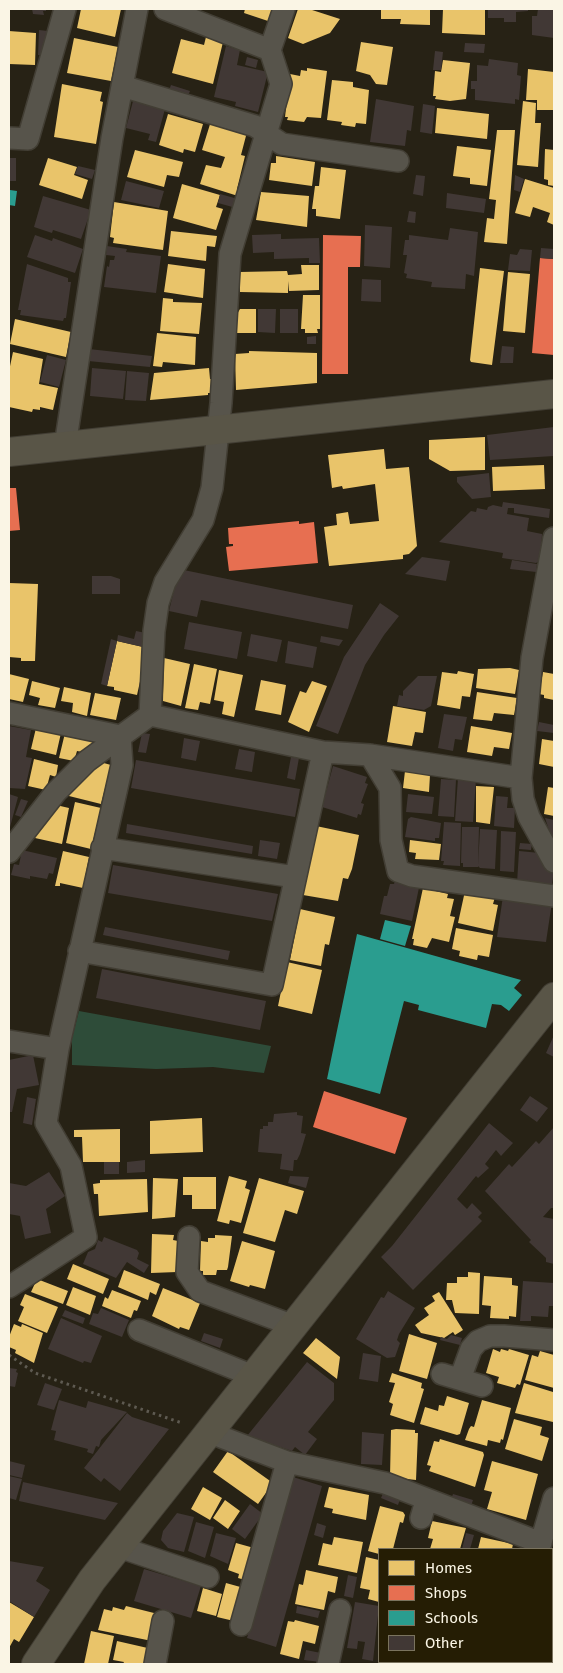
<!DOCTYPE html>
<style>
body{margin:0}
#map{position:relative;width:563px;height:1673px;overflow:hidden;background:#272215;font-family:"Fira Sans",sans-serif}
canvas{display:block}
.frame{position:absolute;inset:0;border:10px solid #faf5e5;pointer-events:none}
.legend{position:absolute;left:378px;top:1548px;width:175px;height:115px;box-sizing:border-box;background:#251d04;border:1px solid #7a735e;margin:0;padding:6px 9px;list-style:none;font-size:15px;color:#faf5e5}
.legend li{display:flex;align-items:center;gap:10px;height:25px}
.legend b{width:25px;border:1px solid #7a735e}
</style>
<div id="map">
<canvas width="563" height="1673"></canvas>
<div class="frame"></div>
<ul class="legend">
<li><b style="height:14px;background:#e9c46a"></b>Homes</li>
<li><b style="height:14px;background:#e76f51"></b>Shops</li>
<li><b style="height:14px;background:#2a9d8f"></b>Schools</li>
<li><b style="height:14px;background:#413835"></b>Other</li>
</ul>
</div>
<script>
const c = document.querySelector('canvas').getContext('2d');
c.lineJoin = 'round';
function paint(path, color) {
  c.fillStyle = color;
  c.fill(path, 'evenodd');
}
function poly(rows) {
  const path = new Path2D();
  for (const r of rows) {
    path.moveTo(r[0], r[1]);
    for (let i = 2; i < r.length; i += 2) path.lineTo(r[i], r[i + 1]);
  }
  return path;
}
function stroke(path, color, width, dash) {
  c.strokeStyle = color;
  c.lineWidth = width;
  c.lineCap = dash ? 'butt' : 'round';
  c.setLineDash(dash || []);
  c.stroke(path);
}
paint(poly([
 [79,1011,271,1046,264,1073,213,1067,156,1069,72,1065,72,1038]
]), '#2e4c39');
paint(poly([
 [81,9,121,9,115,37,77,28],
 [245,9,273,9,268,21,244,13],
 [298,9,309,9,340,19,330,33,303,44,288,38],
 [381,9,430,9,430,25,400,24,401,19,381,19],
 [443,9,485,9,485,35,442,33],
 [9,31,36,33,35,65,9,64],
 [206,37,223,42,213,84,172,73,181,39,204,45],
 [74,38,118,47,111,81,67,73],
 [361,42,393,47,387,85,376,84,370,75,356,71],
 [443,60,470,63,466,99,450,101,435,99,436,96,433,96,435,71,441,72],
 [307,68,327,71,321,118,307,117,304,122,287,120,288,117,285,117,290,74,300,76,301,70,307,71],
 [528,69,554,72,554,110,537,110,537,100,526,100],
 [332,80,353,82,353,87,369,90,366,124,356,123,355,127,341,125,342,122,327,120],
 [62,84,102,92,100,101,103,102,96,144,54,137],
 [523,101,536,103,535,123,541,123,538,167,517,165],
 [437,108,489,114,487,139,435,133],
 [168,114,203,124,195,152,184,149,183,153,159,145],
 [211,121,247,132,241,155,245,156,237,189,240,191,238,196,200,184,206,165,221,168,225,157,202,150],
 [497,130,515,130,507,244,484,242,487,218,494,219,496,200,489,199],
 [457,146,491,150,487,186,470,184,470,178,453,176],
 [545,149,554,150,554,186,548,185,548,180,544,179],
 [135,150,183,162,179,177,167,175,164,187,127,177],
 [276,156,315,162,312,186,269,180,271,163,276,163],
 [48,158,77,167,74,175,88,180,82,199,39,185],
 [321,167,346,170,340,219,316,216,316,209,312,209,315,186,319,186],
 [525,179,554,188,554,225,547,222,550,213,533,207,530,217,515,213],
 [182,184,220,195,216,207,223,209,216,230,173,218],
 [261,192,309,196,307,227,256,220],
 [114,202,168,211,163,250,113,243,114,238,110,237],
 [171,231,217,236,215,247,207,246,206,261,168,256],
 [168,264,205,269,203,298,164,292],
 [301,265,319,265,319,290,289,291,288,281,288,293,240,292,240,272,287,271,288,275,302,274],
 [480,268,504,271,492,365,471,362,470,360],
 [508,272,530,274,525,333,503,331],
 [303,295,320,295,320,329,317,329,318,333,305,333,305,329,301,329],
 [163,298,173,299,173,302,202,303,199,334,160,331],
 [240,309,256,309,256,333,235,333,236,316],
 [15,319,71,332,66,357,10,344],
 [157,333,196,337,195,365,163,362,162,367,153,366],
 [249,351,317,353,317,383,236,390,235,354,249,353],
 [13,352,43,359,39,384,58,388,53,410,40,407,40,410,33,409,32,412,9,407,9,371],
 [209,368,210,379,213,379,214,382,211,382,211,393,208,393,208,395,150,400,154,373],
 [485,437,485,470,450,471,429,459,429,440],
 [384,449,386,469,409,467,417,546,409,554,403,555,403,559,329,566,324,527,337,525,336,514,348,512,350,524,379,521,375,484,343,489,342,486,332,488,328,455],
 [544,465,545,489,493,491,492,467],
 [9,583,38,584,35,661,21,661,21,658,9,657],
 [117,641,143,647,141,659,145,659,137,695,114,690,114,687,107,686],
 [164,658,190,664,181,706,163,701],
 [194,664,217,669,210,704,200,702,198,710,185,708],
 [510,668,519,670,515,694,476,688,478,669],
 [219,670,243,675,234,717,222,714,224,702,214,700],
 [458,671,474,674,470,697,462,696,460,709,437,705,442,672,457,674],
 [543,672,554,674,554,700,544,698,544,695,539,694],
 [9,674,29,679,23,702,9,699],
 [261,680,286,685,281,715,255,710],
 [32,681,60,688,55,708,38,705,40,698,29,695],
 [312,681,327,686,309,732,288,722,300,691,306,693],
 [64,687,91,693,87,716,72,712,73,703,61,701],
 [477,692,517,698,514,715,494,713,492,721,473,719],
 [95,693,121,698,116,720,90,715],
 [393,706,426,712,423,733,415,732,412,746,387,742],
 [471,726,512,733,509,749,494,747,492,756,467,752],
 [36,728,61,733,56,755,31,749],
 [65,733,92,739,93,742,82,752,77,751,74,761,59,758],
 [542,739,554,741,554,767,539,764],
 [34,759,58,765,56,777,50,775,46,790,28,786],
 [100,762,111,765,101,804,69,796,70,790],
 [405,771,430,775,429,792,403,788],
 [476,786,494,787,490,824,476,822],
 [548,787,554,788,554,816,544,814],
 [75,802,101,808,91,849,66,843],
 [56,805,69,808,62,844,35,838,37,825,50,811,54,812],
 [316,826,359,835,352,869,348,879,343,878,338,901,303,895],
 [410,840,441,844,439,860,415,859,416,853,409,852],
 [63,851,89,857,83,888,60,883,60,886,55,886],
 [423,888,448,894,447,898,454,899,450,916,455,917,449,942,432,938,427,948,413,945,414,939,412,939],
 [465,891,495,897,493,904,498,905,493,931,458,923],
 [300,909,335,917,329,945,325,944,321,966,290,960],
 [456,928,493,935,489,957,478,955,477,960,459,956,460,951,452,949],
 [287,962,322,970,312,1014,278,1006],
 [202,1118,203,1152,150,1154,150,1121],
 [120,1129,120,1162,83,1162,82,1137,74,1137,74,1130],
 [229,1176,247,1181,245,1188,250,1190,241,1223,230,1220,229,1224,217,1221],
 [183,1177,216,1177,216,1209,192,1209,192,1195,183,1195],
 [153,1178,178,1179,175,1217,152,1219],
 [259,1178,304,1191,297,1214,285,1210,275,1242,243,1233],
 [147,1179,148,1212,99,1216,98,1194,94,1194,93,1184,100,1183,100,1180],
 [152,1234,174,1235,173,1240,178,1241,177,1272,151,1273],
 [215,1235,232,1236,228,1267,227,1270,217,1270,216,1275,203,1275,203,1271,200,1271,201,1241,208,1242,208,1238,215,1238],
 [242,1241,275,1251,265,1289,250,1285,249,1287,230,1281],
 [73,1264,109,1279,103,1294,67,1279],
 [124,1270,160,1284,156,1295,150,1292,148,1300,118,1287],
 [468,1272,480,1273,479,1314,455,1313,452,1300,446,1300,447,1283,457,1283,457,1277,468,1277],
 [484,1276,512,1278,512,1285,518,1286,516,1317,509,1316,509,1319,490,1318,491,1306,482,1305],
 [37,1279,68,1291,63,1304,31,1292],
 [73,1287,96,1296,90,1315,66,1305],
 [163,1288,200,1303,189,1330,180,1327,179,1329,152,1316],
 [112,1290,141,1301,137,1311,134,1310,131,1318,102,1306,105,1297,108,1299],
 [439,1292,463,1330,455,1335,453,1332,444,1338,421,1333,415,1325,429,1315,424,1308,435,1301,432,1296],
 [25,1294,58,1307,47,1333,18,1321,24,1307,20,1305],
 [14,1324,21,1327,22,1324,43,1333,34,1363,15,1353,16,1350,9,1347,9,1337],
 [409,1334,437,1343,427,1379,399,1371],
 [316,1338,340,1357,337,1379,303,1353],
 [493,1349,500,1352,501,1349,508,1351,509,1349,529,1355,520,1385,517,1384,515,1388,497,1383,499,1377,486,1373],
 [540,1351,554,1355,554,1388,525,1380,532,1355,538,1357],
 [392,1373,422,1383,421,1388,424,1389,414,1423,390,1415,393,1404,389,1402,395,1383,389,1382],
 [524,1383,553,1392,553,1422,515,1413],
 [447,1396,469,1403,460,1434,457,1435,420,1424,425,1407,438,1411,439,1405,444,1406],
 [482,1400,511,1408,503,1440,501,1439,500,1443,488,1440,487,1446,465,1440,469,1429,471,1426,474,1427],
 [514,1419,542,1427,540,1435,549,1438,542,1461,505,1449],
 [396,1429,415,1430,415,1433,418,1433,416,1480,390,1477,391,1430],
 [440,1439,483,1452,484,1455,475,1487,429,1471,431,1466,427,1465,434,1441,439,1442],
 [228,1451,273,1483,258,1504,213,1472],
 [492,1461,538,1474,526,1520,487,1509,492,1492,484,1490],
 [203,1487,222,1498,210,1520,191,1509],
 [329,1487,369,1495,366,1520,332,1513,333,1509,324,1507],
 [225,1500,240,1511,228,1529,213,1518],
 [380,1506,403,1512,405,1515,403,1523,400,1522,393,1549,379,1549,379,1554,368,1551],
 [432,1521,466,1528,460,1549,430,1549,433,1539,428,1538],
 [334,1537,363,1542,357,1573,318,1565,323,1543,332,1545],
 [481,1537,513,1544,512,1549,478,1549],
 [236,1543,254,1548,245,1580,238,1578,239,1574,228,1570],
 [366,1557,379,1560,379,1602,368,1599,370,1590,360,1588],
 [306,1570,338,1577,335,1593,328,1591,324,1610,295,1604,299,1584,303,1585],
 [226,1583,244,1588,234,1621,217,1617],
 [203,1588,222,1594,216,1616,197,1611],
 [9,1602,34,1617,19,1642,14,1639,9,1648],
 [126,1606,158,1614,152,1641,98,1630,104,1609,112,1611,113,1607,124,1610],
 [295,1620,319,1626,315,1644,303,1641,299,1659,280,1654,288,1621,294,1622],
 [91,1631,114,1636,108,1664,84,1664],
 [117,1641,152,1649,148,1664,123,1664,124,1662,113,1660],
 [441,1662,487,1662,487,1664,440,1664]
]), '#e9c46a');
paint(poly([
 [323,235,361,236,360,267,348,267,348,374,322,374],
 [540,258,554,259,554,355,532,353],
 [9,488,16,488,20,530,9,531],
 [299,521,299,524,314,522,318,563,229,571,226,547,233,546,233,544,229,544,228,528],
 [324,1091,407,1118,395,1154,313,1127]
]), '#e76f51');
paint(poly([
 [10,190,17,191,15,206,9,205],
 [385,920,411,926,405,946,380,939],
 [357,934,521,980,514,988,522,995,509,1011,501,1005,492,1004,486,1028,418,1010,419,1005,404,1001,380,1094,327,1079]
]), '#2a9d8f');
paint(poly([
 [32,9,46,9,46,11,43,11,44,15,33,14],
 [488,9,528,9,528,11,516,12,516,22,504,22,504,18,488,18],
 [538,9,554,9,554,38,532,35,532,16,537,16],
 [39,30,48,31,42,55,38,55],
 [465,43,485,44,484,53,464,52],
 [226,46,240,50,237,65,268,72,258,112,235,106,236,102,214,97],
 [435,51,443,52,441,70,433,70],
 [247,57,258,60,256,68,245,65],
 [489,59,518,63,517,75,521,76,519,100,515,99,515,104,475,100,475,89,471,89,471,81,477,81,477,65,488,66],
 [171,85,190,91,187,98,168,93],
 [376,99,414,106,411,131,407,130,405,146,370,142],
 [133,101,165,109,156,142,148,140,150,134,126,128],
 [423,104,435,106,432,134,420,132],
 [9,158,16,158,16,181,9,181],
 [78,166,95,170,92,179,75,174],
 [416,175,425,176,423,196,413,194],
 [515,175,524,179,520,192,514,190],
 [126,181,164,191,159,208,121,200],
 [447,193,486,199,484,213,446,208],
 [220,194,238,199,236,208,218,203],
 [43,196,91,210,81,239,53,230,52,233,34,227],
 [409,211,416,212,415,223,407,222],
 [365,225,392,227,390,268,364,266],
 [450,228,478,232,474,276,466,274,465,289,431,287,432,282,406,278,407,274,404,273,407,255,403,255,405,240,409,240,409,235,448,240],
 [281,234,281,239,319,238,320,263,309,263,309,258,274,259,274,252,253,253,252,235],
 [35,235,52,241,53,238,83,249,75,273,27,257],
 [107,246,127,249,126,252,161,256,156,293,104,287,107,266,109,267,110,260,114,260,115,256,106,255],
 [541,248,554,249,554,259,540,258],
 [520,249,532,250,530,271,508,270,510,254,517,255],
 [27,264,68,278,68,282,71,282,66,318,64,318,63,321,20,315,21,310,18,310],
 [362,279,381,280,381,302,361,301],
 [258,309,276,309,275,333,258,332],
 [280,309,298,309,298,333,280,333],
 [316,336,316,344,307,344,307,337],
 [502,346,514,347,513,363,500,363],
 [89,349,152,356,150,367,88,361],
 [47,355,66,360,59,387,40,382],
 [92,368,126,371,123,399,90,396],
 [127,371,149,373,146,401,125,400],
 [554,427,554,456,490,460,487,435],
 [489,473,491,497,472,499,457,482,457,477],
 [503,502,550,509,549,518,514,513,514,508,508,508,507,514,529,518,527,531,542,534,541,560,536,563,502,558,503,553,439,542,471,511,476,512,477,508,487,510,488,507,493,505,502,507],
 [422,557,450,561,446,581,405,574],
 [512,560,537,564,536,572,510,569],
 [179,569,353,605,348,629,201,600,197,617,169,611],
 [92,576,111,576,120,579,120,594,92,594],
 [380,603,399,616,384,635,365,665,338,734,316,726,344,657],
 [189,622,242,632,237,659,184,649],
 [136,631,146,633,145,659,141,659,143,647,117,641,118,635,134,639],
 [251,634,282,640,277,662,247,656],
 [321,636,343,640,339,646,320,642],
 [111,639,117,641,107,686,101,684],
 [288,641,317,647,313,668,285,663],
 [418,676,437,676,431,706,424,710,397,706,399,695,403,696,403,691],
 [444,714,467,717,462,740,455,739,453,751,438,748],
 [539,722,554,725,554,733,537,731],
 [9,726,31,730,26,757,32,758,25,789,9,788],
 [142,733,150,734,146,753,138,752],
 [184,738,200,741,196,761,181,758],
 [239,749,255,752,252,772,235,769],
 [291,757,299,758,295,780,287,778],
 [136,760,300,789,295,817,131,788],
 [333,766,367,777,365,783,368,784,361,803,364,804,361,815,358,814,357,818,322,807],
 [458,778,476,779,473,822,455,821],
 [441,779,456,780,454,817,438,816],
 [9,794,18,797,9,831],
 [408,794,434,797,432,814,406,812],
 [496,796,508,797,507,808,515,808,514,828,494,826],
 [21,799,28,801,21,817,15,815],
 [411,817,441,823,439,838,435,838,435,841,405,837,408,819],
 [545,818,554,820,554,838,550,833],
 [444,822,461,823,460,866,443,865,444,861,441,861],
 [127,824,253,846,252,854,126,833],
 [462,827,479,827,478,867,463,867,463,863,461,863],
 [480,829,497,830,495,869,480,868,478,866],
 [501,831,516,832,514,872,500,871],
 [260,840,280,843,277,859,258,856],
 [520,843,532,844,531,850,519,849],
 [22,850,57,858,53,874,49,873,47,879,30,876,30,879,11,875,14,864,19,865],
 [519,851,540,853,554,867,552,887,517,883],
 [113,865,278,894,272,921,108,893],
 [396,877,420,883,412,921,380,914,384,896,387,896,390,884,394,884],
 [503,896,552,902,546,942,497,937],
 [105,927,230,951,228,960,103,935],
 [102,969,266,1001,260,1030,96,998],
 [554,1035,554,1057,546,1053],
 [33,1055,39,1085,17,1089,12,1112,9,1112,9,1060],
 [530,1096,548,1108,537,1122,520,1110],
 [27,1097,36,1099,32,1125,23,1123],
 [297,1112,297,1115,303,1116,301,1133,306,1134,300,1154,297,1160,294,1160,293,1171,280,1169,282,1154,258,1152,260,1129,263,1129,263,1126,268,1126,268,1122,273,1122,274,1114],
 [489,1123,513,1143,501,1156,496,1150,485,1164,489,1168,478,1178,476,1176,457,1199,467,1209,472,1203,482,1213,478,1217,482,1221,413,1290,381,1257,392,1246],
 [554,1127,554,1208,551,1208,543,1217,554,1219,554,1264,546,1262,546,1258,529,1242,531,1240,485,1191,509,1164,512,1167,536,1141,539,1144],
 [145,1160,145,1172,127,1173,127,1162],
 [104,1162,119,1162,119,1174,104,1174],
 [49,1172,65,1196,46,1209,51,1233,25,1239,20,1216,9,1214,9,1183,26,1186],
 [290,1176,309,1177,306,1188,288,1183],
 [104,1237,137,1250,139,1253,137,1259,149,1265,144,1273,127,1262,116,1278,83,1264,88,1252,95,1249,98,1240,102,1242],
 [523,1281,554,1283,554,1306,549,1306,548,1317,531,1316,531,1321,520,1321],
 [388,1291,415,1308,399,1334,397,1340,400,1343,395,1357,387,1358,356,1339,381,1297,384,1298],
 [101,1308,129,1320,122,1337,89,1324,93,1313,98,1314],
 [65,1310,85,1318,83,1324,62,1316],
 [61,1318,102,1336,91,1363,84,1361,83,1363,48,1349],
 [204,1333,223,1339,220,1348,201,1341],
 [451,1335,462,1338,460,1345,440,1340,441,1337,447,1339],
 [363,1353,381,1356,378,1382,359,1379],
 [307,1362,334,1383,334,1400,308,1432,317,1439,305,1455,295,1447,292,1451,247,1436],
 [9,1368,17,1369,16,1372,18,1373,15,1387,9,1386],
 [45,1383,62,1389,54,1410,37,1405],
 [59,1400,86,1408,88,1401,127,1412,101,1440,99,1447,96,1446,93,1454,87,1452,88,1449,54,1440,56,1431,51,1430],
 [127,1413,132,1417,169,1429,120,1491,104,1478,101,1482,84,1468],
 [362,1432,384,1434,382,1465,361,1464],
 [9,1461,25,1465,22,1478,9,1475],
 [9,1476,22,1479,16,1500,9,1498],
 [293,1477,322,1486,276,1647,247,1638],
 [23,1482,118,1503,105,1520,19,1501],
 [384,1491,400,1499,398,1505,381,1498],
 [453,1494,473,1500,471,1506,451,1499],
 [250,1504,263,1514,245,1539,232,1529],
 [177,1513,194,1517,184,1552,168,1548,161,1540,163,1531],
 [196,1522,214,1527,205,1558,188,1551],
 [317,1523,326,1526,323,1538,314,1535],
 [216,1533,236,1538,228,1564,210,1556],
 [466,1533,474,1535,470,1549,462,1549],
 [9,1561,44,1567,36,1581,50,1590,34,1617,9,1601],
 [144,1569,201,1586,191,1618,134,1601],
 [348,1575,357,1577,353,1598,344,1596],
 [355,1602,379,1606,373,1661,362,1659,365,1642,358,1641,357,1649,347,1648],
 [297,1606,320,1611,318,1618,296,1613],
 [306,1650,321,1653,320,1662,304,1660]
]), '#413835');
const street = poly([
 [270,50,284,9],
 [122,86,255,126,282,144,398,161],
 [9,138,28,139,65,9],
 [65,446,112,138,137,9],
 [554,538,532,658,521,778,523,799,529,817,554,862],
 [9,713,120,736,122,765,58,1049,46,1123,71,1166,86,1237,9,1287],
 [150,715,154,631,158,603,165,582,203,520,212,488,221,403,230,254,281,84,270,50,165,9],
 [370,755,390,788,391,840,398,871,412,876,554,896],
 [102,848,295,877],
 [9,852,56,792,87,761,150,715,323,752,370,755,521,778],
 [79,951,272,985,323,752],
 [9,1041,58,1049],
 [189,1237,187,1272,200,1291,294,1326],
 [139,1330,253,1376],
 [442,1374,482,1386],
 [460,1379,471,1349,478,1341,490,1336,504,1336,554,1340],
 [208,1432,287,1462,385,1483,541,1543],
 [421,1518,426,1501],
 [119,1547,208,1577],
 [539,1549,554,1498],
 [241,1625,287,1462],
 [155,1664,163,1621],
 [328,1664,340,1610],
 [509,1664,510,1662]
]);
const secondary = poly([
 [9,452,554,394],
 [36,1664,92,1580,554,997]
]);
stroke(street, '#423e34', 24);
stroke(secondary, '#423e34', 30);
stroke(poly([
 [9,1355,35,1373,182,1423]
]), '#5e5a51', 3, [2.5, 4]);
stroke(street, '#57544b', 21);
stroke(secondary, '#595547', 28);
</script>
